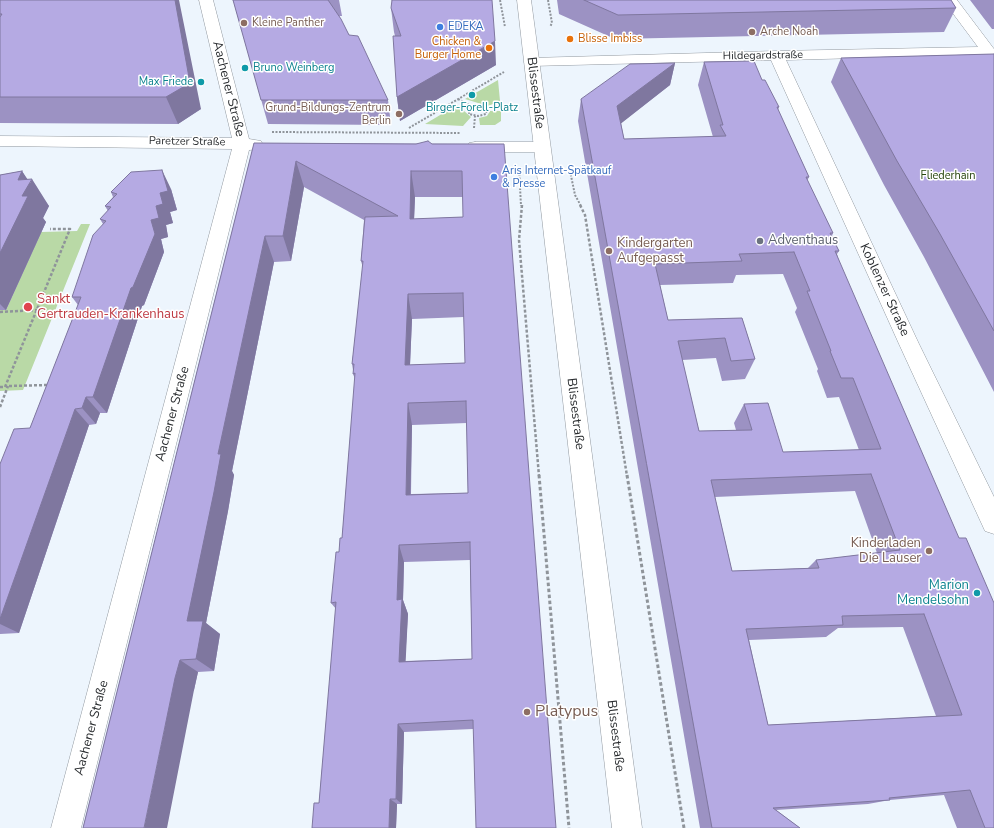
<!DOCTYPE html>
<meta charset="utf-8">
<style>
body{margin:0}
canvas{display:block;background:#edf5fd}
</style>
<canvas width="994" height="828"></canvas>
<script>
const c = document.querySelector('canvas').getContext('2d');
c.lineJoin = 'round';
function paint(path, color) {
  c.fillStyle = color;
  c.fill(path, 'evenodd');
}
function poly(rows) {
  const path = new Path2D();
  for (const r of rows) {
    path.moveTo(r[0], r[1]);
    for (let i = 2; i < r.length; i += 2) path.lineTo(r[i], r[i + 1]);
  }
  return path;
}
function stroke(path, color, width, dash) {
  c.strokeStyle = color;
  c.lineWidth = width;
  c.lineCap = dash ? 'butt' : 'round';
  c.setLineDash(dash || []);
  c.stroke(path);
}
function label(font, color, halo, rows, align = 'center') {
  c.font = font + ' "Nunito Sans",sans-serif';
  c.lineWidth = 3;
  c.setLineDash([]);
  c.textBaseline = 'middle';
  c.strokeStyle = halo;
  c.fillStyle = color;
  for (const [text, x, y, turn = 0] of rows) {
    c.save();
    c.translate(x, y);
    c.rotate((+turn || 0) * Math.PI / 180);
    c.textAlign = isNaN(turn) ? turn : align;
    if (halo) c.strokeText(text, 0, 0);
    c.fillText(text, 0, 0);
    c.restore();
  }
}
paint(poly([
 [498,80,500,101,488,106,465,99],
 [457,105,471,117,463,126,425,124],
 [490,111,501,111,501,121,495,125,480,125,479,118,487,116],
 [81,224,90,224,23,390,0,391,0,310,6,310,41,232,77,231]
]), '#b9d9a6');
const minor = poly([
 [199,0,213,0,249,139,261,141,263,145,261,149,249,150,81,828,51,828,232,149,0,146,0,136,232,138,199,0],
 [943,0,957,0,994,49,994,57,966,55,786,60,919,344,994,497,994,534,985,531,899,344,771,60,531,66,526,65,524,62,526,59,531,58,776,51,978,47,943,0],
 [475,142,542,142,548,143,550,147,548,151,542,152,475,152,469,151,467,147,469,143,475,142]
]);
const secondary = poly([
 [517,0,531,0,642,828,612,828,517,0]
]);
stroke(minor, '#9299a0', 1);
stroke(secondary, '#9299a0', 1);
stroke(poly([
 [500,0,505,27],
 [548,0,552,23,550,27],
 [458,99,471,106],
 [480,105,487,108,486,114,478,116,469,114,469,108,480,105],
 [487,108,506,107],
 [409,128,504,72],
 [474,128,475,116],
 [272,132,461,133],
 [519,167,521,206],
 [570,171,575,195,581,206]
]), '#8f949a', 2, [2, 1.5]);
stroke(poly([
 [522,205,519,240,539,476],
 [580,205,585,215,627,476],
 [0,312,37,310],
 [9,386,48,385],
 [0,387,5,387,70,229,50,229],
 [0,407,8,386]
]), '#8f949a', 2.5, [3, 2]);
stroke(poly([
 [539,475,569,828],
 [627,475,684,828]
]), '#8f949a', 3, [3.5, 2.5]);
paint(minor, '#fff');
paint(secondary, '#fff');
paint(poly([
 [0,0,201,109,178,124,0,123],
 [233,0,339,0,342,16,339,16,349,35,388,100,391,125,268,124],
 [557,0,951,0,956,8,944,32,615,39,559,14],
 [970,0,994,0,994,29,992,29],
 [391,8,496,65,400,121,397,97,395,36,394,32],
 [994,54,994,392,924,257,884,185,831,82,841,58],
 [704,62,762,80,779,107,778,110,809,177,807,181,833,233,832,236,839,251,837,254,994,828,957,828,944,795,890,800,868,804,776,810,800,828,700,828,578,121,581,99,675,63,670,85,621,123,624,139,713,137,698,85],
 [783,274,797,308,795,312,818,369,817,371,827,398,839,397,859,450,783,452,744,404,734,423,736,430,699,431,682,360,716,358,722,381,745,379,755,359,742,318,668,320,660,285,733,283,736,275],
 [855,491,877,553,816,560,808,568,732,571,715,497],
 [903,627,936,716,768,725,749,640,826,637,838,628],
 [254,143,504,144,473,729,404,732,402,804,397,804,396,828,312,828,319,803,336,609,331,603,339,552,342,538,355,379,353,374,353,370,352,364,363,268,361,261,364,220,304,187,291,261,274,262,232,471,234,475,228,511,206,623,220,634,214,671,198,672,194,690,83,828],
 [415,197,463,197,463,217,414,219],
 [464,317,465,363,410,365,412,319],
 [467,423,468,493,411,494,412,425],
 [470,560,472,659,405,661,408,614,403,600,404,562],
 [22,171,27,180,49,206,43,218,46,222,6,310,0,310,0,175],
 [171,189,177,210,170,212,173,223,166,225,168,237,161,239,164,252,144,305,142,306,107,413,100,413,96,424,89,425,19,633,0,634,0,464,30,428,78,305,72,297,103,224,100,219,108,211,105,206,113,197,111,192]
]), '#9c92c3');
paint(poly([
 [175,0,179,0,201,109,178,124,166,97],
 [495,41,496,65,400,121,397,97],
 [675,63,670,85,614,129,617,106],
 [296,161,304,187,291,261,283,236],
 [162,170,171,189,177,210,170,212,173,223,166,225,168,237,161,239,164,252,144,305,142,306,107,413,93,397,156,206],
 [22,171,30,183,32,179,49,206,43,218,46,222,6,310,0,304,0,253,22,196,18,180],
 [411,171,415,197,413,245,410,219],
 [265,236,274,262,232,471,234,475,228,511,206,623,220,634,214,671,196,659,187,621,218,454],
 [408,294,412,319,409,388,405,365],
 [86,397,100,413,96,424,82,408],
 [408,403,412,425,410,514,406,495],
 [75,409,89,425,19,633,0,624,0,619],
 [399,545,404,562,403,600,408,614,405,674,399,662,397,600],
 [180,660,198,672,194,690,167,828,144,828,175,678],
 [398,724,404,732,402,804,396,799],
 [390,799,397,804,396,828,389,828]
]), '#7f779f');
const building = poly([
 [0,0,175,0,190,83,166,97,0,97,0,17,2,14,0,14,0,0],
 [233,0,328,0,341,19,349,35,358,36,388,100,261,100,233,0],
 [392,0,492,0,495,41,397,97,393,36,401,36,391,8,392,0],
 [584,0,951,0,956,8,618,15,584,0],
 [994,54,994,331,940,234,897,161,841,58,994,54],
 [754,61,762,80,765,80,779,107,777,107,809,177,806,177,833,233,830,233,839,251,835,251,959,538,966,538,994,603,994,828,985,828,970,790,889,798,890,800,773,808,800,828,712,828,581,99,630,64,675,63,617,106,624,139,726,136,720,125,723,125,704,62,754,61],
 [794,252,810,291,807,291,831,351,830,351,841,378,853,378,881,449,783,452,768,403,744,404,752,430,699,431,678,341,725,338,731,361,755,359,742,318,668,320,655,264,742,261,739,254,794,252],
 [871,474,900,550,816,560,819,568,732,571,711,480,871,474],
 [924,614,962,715,768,725,746,629,843,625,842,616,924,614],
 [428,141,432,144,504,144,556,828,476,828,473,720,398,724,396,799,390,799,389,828,312,828,314,803,319,803,336,602,331,603,336,552,339,552,340,538,342,538,355,373,353,374,354,364,352,364,363,261,361,261,365,217,398,216,296,161,283,236,265,236,218,454,221,454,214,492,187,621,203,621,196,659,180,660,175,678,144,828,83,828,254,143,416,144,428,141],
 [411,171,462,171,463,217,410,219,411,171],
 [463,293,465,363,405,365,408,294,463,293],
 [466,401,468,493,406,495,408,403,466,401],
 [470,542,472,659,399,662,402,599,397,600,399,545,470,542],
 [162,170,168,191,160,193,163,204,156,206,159,218,151,220,155,234,133,287,131,288,93,397,86,397,82,408,75,409,0,619,0,464,14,429,30,428,81,297,72,297,93,235,106,221,100,219,111,207,105,206,117,194,111,192,131,172,162,170],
 [22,171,18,180,32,179,22,196,28,196,0,253,0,175,22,171]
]);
paint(building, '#b5aae3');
stroke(building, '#7f779f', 1);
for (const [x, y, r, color] of [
 [244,23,4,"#8d6e63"],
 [440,27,4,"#3f7fe0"],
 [752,32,4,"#8d6e63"],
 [570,39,4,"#e8710a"],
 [489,48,4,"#e8710a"],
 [245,68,4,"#0f9aa8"],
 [201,82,4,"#0f9aa8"],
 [472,95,4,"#0f9aa8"],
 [399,114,4,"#8d6e63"],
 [494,177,4,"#3f7fe0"],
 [760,241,4,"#6b7280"],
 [609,251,4,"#8d6e63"],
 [28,307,5,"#e0444e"],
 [929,551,4,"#8d6e63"],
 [977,593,4,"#0f9aa8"],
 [527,712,4,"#8d6e63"]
]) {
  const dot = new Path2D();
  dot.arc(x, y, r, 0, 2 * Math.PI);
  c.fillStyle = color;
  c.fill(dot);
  stroke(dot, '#fff', 1.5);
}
label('11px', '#785e54', '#fff', [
 ["Kleine Panther",252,23],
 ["Arche Noah",760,32],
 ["Grund-Bildungs-Zentrum",391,108,"right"],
 ["Berlin",391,121,"right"]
], 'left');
label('11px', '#366cbe', '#fff', [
 ["EDEKA",448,27],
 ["Aris Internet-Spätkauf",502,171],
 ["& Presse",502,184]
], 'left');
label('11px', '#c56008', '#fff', [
 ["Blisse Imbiss",578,39],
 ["Chicken &",481,42,"right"],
 ["Burger Home",481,55,"right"]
], 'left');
label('11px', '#292c2f', '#fff', [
 ["Hildegardstraße",763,56,-1],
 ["Paretzer Straße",187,142,1]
]);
label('11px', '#0d838f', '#fff', [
 ["Bruno Weinberg",253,68],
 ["Max Friede",193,82,"right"],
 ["Birger-Forell-Platz",472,108,"center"]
], 'left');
label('11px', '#26440c', '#fff', [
 ["Fliederhain",948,176]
]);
label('13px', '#292c2f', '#fff', [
 ["Aachener Straße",228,89,76],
 ["Blissestraße",535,93,83],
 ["Koblenzer Straße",884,290,65],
 ["Aachener Straße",173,414,-75],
 ["Blissestraße",575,414,83],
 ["Aachener Straße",92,728,-75],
 ["Blissestraße",615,736,83]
]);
label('13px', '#5b616d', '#fff', [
 ["Adventhaus",768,241]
], 'left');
label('13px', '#785e54', '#fff', [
 ["Kindergarten",617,244],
 ["Aufgepasst",617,259],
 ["Kinderladen",921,544,"right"],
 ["Die Lauser",921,559,"right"]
], 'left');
label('13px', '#be3a42', '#fff', [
 ["Sankt",37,300],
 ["Gertrauden-Krankenhaus",37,315]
], 'left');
label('13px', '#0d838f', '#fff', [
 ["Marion",969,586],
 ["Mendelsohn",969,601]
], 'right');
label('16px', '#785e54', '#fff', [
 ["Platypus",535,712]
], 'left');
</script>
